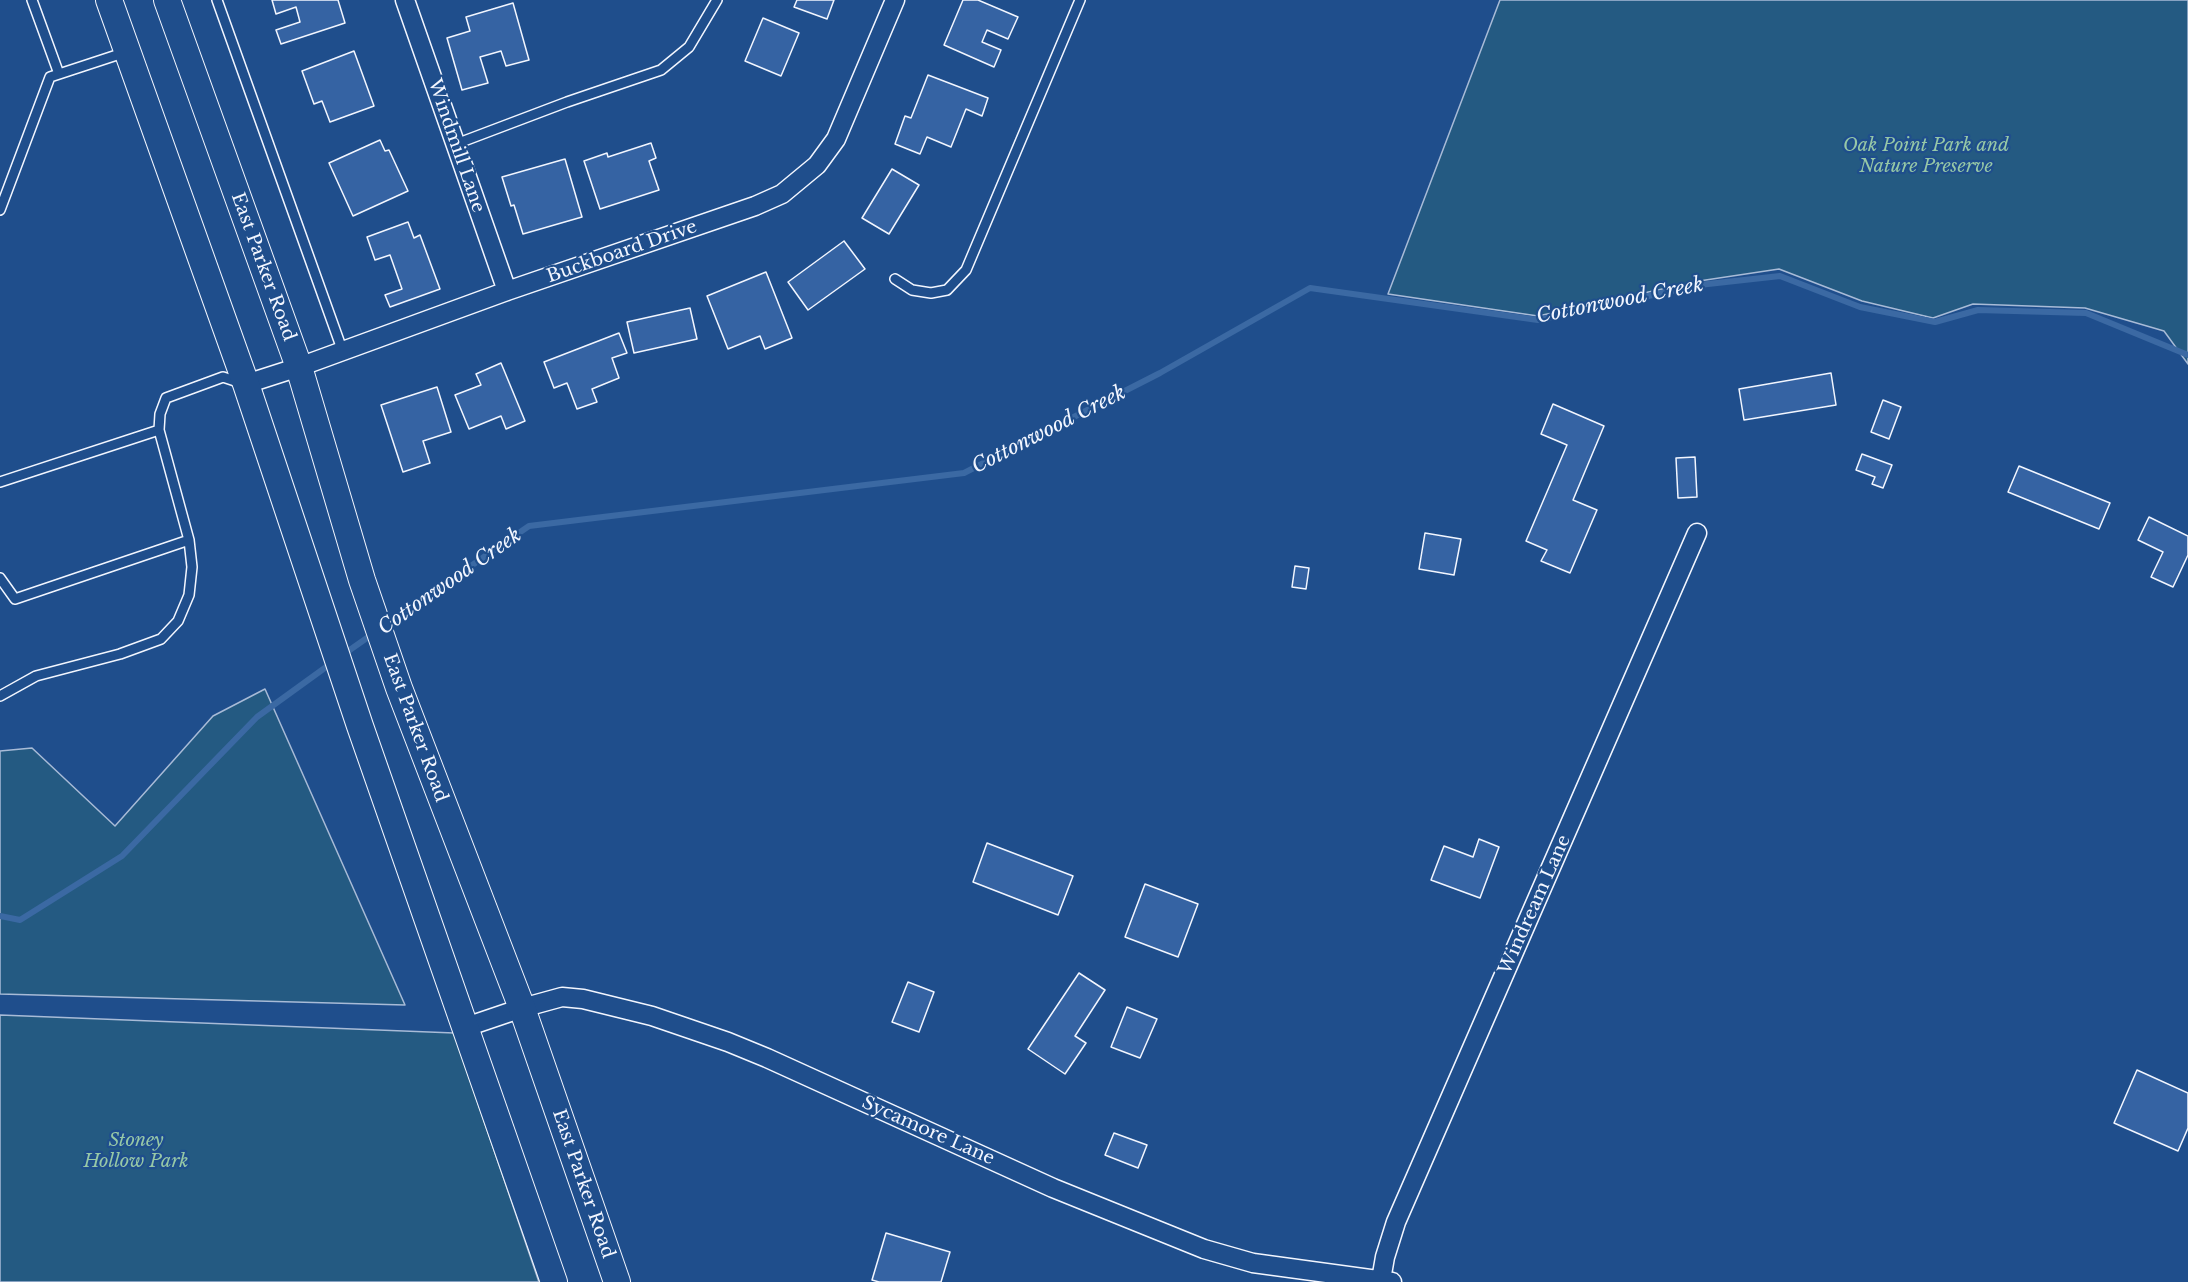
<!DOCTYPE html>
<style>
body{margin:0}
canvas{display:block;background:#1f4e8c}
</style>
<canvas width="2188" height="1282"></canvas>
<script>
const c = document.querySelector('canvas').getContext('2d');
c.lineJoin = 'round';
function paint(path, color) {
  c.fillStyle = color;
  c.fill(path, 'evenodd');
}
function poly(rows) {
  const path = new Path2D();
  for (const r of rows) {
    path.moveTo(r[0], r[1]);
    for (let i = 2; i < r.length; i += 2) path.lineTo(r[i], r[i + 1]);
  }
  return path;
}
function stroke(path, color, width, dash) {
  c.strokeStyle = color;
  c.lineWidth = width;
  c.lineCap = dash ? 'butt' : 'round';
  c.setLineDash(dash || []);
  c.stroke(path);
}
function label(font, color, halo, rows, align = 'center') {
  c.font = font + ' "Libre Baskerville",serif';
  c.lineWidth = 4.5;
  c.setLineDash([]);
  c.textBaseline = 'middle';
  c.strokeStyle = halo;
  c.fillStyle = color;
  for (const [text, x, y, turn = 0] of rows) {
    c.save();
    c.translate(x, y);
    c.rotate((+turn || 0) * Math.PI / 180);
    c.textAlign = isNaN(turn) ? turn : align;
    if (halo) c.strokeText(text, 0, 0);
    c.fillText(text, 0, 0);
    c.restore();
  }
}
const green = poly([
 [1500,0,2188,0,2188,364,2164,331,2085,308,1973,304,1933,318,1862,301,1779,269,1699,281,1538,316,1388,294,1500,0],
 [265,689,405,1005,0,994,0,751,32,748,115,826,213,716,265,689],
 [0,1015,454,1033,539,1282,0,1282,0,1015]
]);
paint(green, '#245a82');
stroke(green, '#a8bbd7', 1.5);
stroke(poly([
 [385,625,529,526,964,473,1160,373,1310,288,1538,320,1699,285,1780,276,1860,307,1935,322,1978,310,2086,313,2188,355],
 [344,654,374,633],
 [0,916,20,920,122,856,257,717,333,662]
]), '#3b69a3', 6);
const building = poly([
 [272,0,338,0,345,23,281,44,276,30,300,22,296,7,276,14,272,0],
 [797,0,834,0,827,19,794,7,797,0],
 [963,0,978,0,1018,17,1008,39,987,30,982,42,1001,50,994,67,944,45,963,0],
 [513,3,529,60,506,66,501,51,480,57,488,83,462,90,447,38,470,31,466,17,513,3],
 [763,18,799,33,781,76,745,61,763,18],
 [354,51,374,106,330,122,322,101,314,104,302,71,354,51],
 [928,75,988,98,982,116,966,109,951,147,927,137,920,154,895,144,905,116,911,118,928,75],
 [380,140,385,151,389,150,408,191,353,216,329,163,380,140],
 [651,143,656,158,649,161,659,190,600,209,584,161,607,153,608,157,651,143],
 [565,159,582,217,523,234,514,205,511,206,502,177,565,159],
 [892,169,919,185,889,234,862,218,892,169],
 [408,222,414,238,420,235,440,289,390,307,385,295,402,289,390,255,375,260,367,237,408,222],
 [844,241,865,269,808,310,788,282,844,241],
 [766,272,792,338,765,349,760,336,728,349,707,296,766,272],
 [690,308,697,339,634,353,627,322,690,308],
 [619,333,627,353,612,358,619,378,592,389,597,402,577,409,567,383,554,388,544,362,619,333],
 [501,363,525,421,506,429,501,416,469,429,455,395,481,385,476,374,501,363],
 [1831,373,1836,405,1744,420,1739,389,1831,373],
 [437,387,451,432,423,441,430,463,403,472,381,405,437,387],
 [1883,400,1901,407,1889,439,1871,432,1883,400],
 [1553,404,1604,426,1573,500,1597,510,1570,573,1541,561,1547,550,1526,541,1567,445,1541,434,1553,404],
 [1862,454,1892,465,1883,488,1872,484,1875,477,1856,470,1862,454],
 [1695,457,1697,497,1678,498,1676,458,1695,457],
 [2019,466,2110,503,2099,529,2008,492,2019,466],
 [2149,517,2188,536,2188,555,2173,587,2151,577,2163,552,2138,540,2149,517],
 [1425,533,1461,539,1454,575,1419,569,1425,533],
 [1295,566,1309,568,1306,589,1292,587,1295,566],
 [1479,839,1499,847,1480,898,1431,880,1444,846,1473,857,1479,839],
 [987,843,1073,876,1058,915,973,882,987,843],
 [1145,884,1198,904,1178,957,1125,937,1145,884],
 [1079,973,1105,990,1075,1036,1086,1043,1065,1074,1028,1049,1079,973],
 [908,982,934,992,919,1032,892,1022,908,982],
 [1127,1007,1157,1019,1140,1058,1111,1047,1127,1007],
 [2137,1070,2188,1093,2188,1128,2178,1151,2114,1123,2137,1070],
 [1114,1133,1147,1145,1138,1168,1105,1155,1114,1133],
 [886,1233,950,1252,941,1282,879,1282,872,1280,886,1233]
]);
paint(building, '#3563a3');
stroke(building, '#f2f6ff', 1.5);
const service = poly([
 [32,0,59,74],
 [217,0,343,352],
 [456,144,567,102,661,70,689,47,717,0],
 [0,210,50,77,126,52],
 [895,279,912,290,931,293,947,290,966,270,1080,0],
 [0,482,159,430],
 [0,578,15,599,189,540],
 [0,696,36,676,120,654,161,639,178,621,189,595,192,567,189,540,159,430,160,414,166,398,223,377,241,383]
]);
const minor = poly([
 [405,0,507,291],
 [246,384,299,367,507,291,755,206,782,194,817,165,836,139,895,0],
 [466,1027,522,1008,562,997,583,999,652,1016,728,1042,767,1058,1053,1188,1204,1249,1253,1263,1392,1282],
 [1381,1280,1385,1257,1396,1222,1697,533]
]);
const secondary = poly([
 [109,0,246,384,360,726,554,1282],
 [167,0,299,367,362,580,399,688,522,1008,617,1282]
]);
stroke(service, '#f2f6ff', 12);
stroke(minor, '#f2f6ff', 21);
stroke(secondary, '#f2f6ff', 28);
stroke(service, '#1f4e8c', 9);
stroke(minor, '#1f4e8c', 18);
stroke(secondary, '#1f4e8c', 26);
label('18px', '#f2f6ff', '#1f4e8c', [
 ["Windmill Lane",456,146,71],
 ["Buckboard Drive",622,252,-19],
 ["East Parker Road",263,267,70],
 ["East Parker Road",415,728,70],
 ["Windream Lane",1535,905,-66],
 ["Sycamore Lane",928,1131,24],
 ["East Parker Road",583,1184,71]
]);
label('italic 18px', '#97c8a6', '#1f4e8c', [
 ["Oak Point Park and",1926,146],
 ["Nature Preserve",1926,167],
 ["Stoney",136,1141],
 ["Hollow Park",136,1162]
]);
label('italic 20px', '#f2f6ff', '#1f4e8c', [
 ["Cottonwood Creek",1620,301,-11],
 ["Cottonwood Creek",1049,430,-27],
 ["Cottonwood Creek",450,582,-35]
]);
</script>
